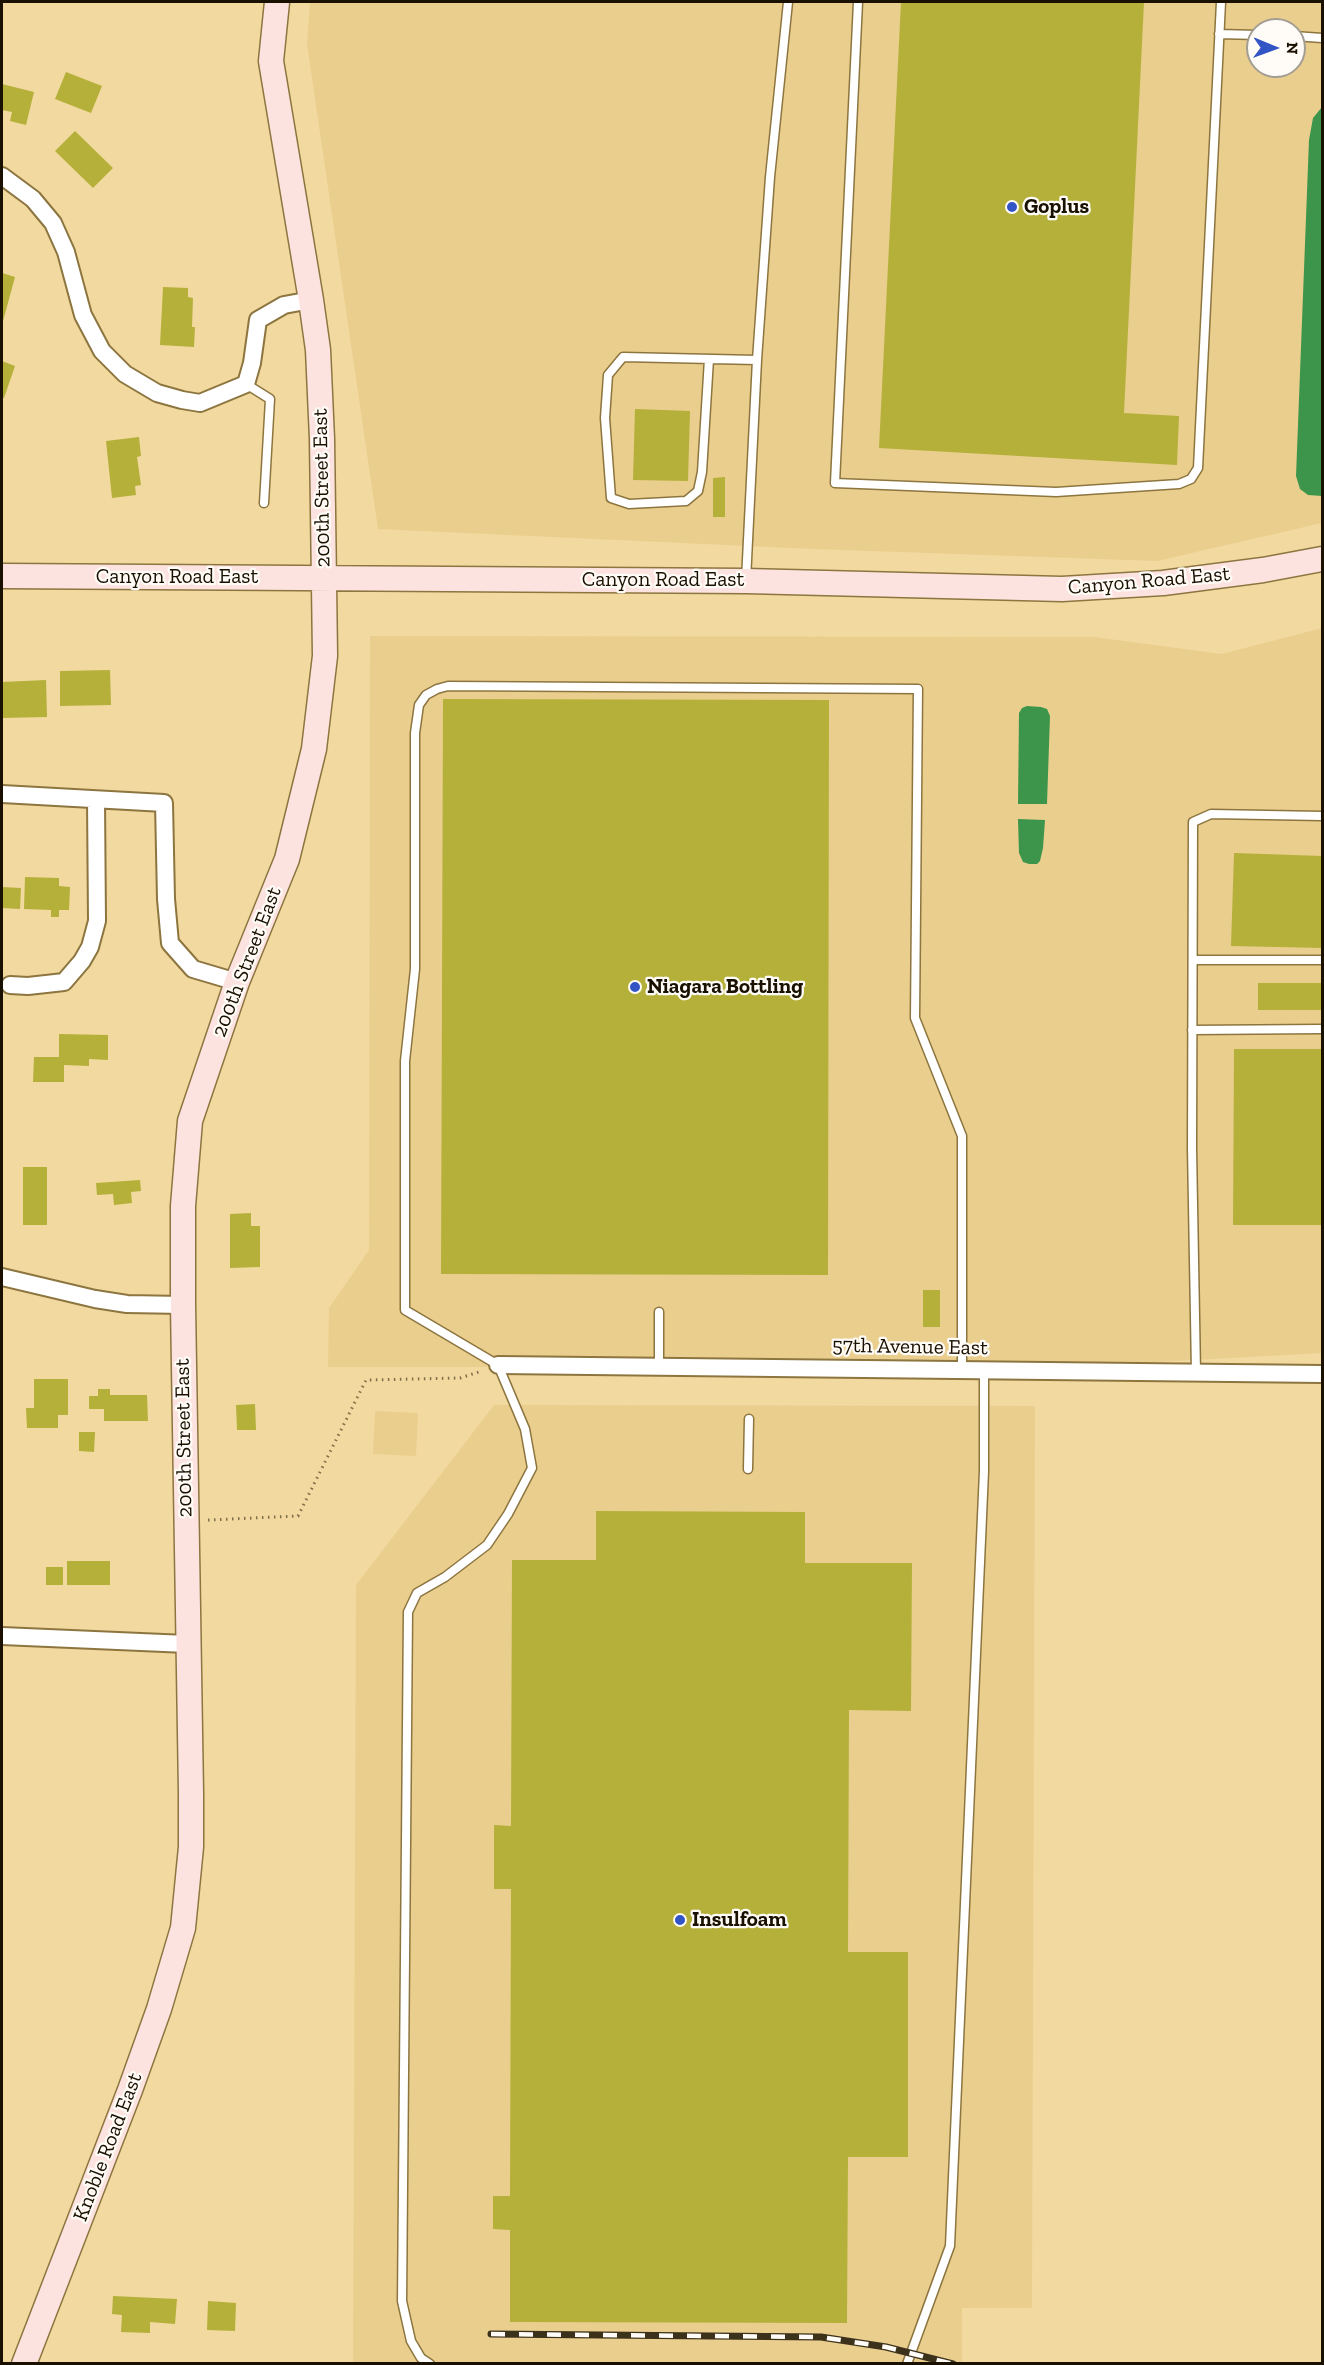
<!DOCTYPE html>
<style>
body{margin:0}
#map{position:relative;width:1324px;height:2365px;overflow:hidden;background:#f2d9a0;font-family:"Zilla Slab",serif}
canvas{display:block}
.frame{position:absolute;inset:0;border:3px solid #191000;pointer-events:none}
.north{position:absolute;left:1246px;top:18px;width:60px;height:60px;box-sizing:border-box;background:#fffcf7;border:2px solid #a39e94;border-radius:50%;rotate:91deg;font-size:16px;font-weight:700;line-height:24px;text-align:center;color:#191000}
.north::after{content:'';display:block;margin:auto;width:21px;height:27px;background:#3354c5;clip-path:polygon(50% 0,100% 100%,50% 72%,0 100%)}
</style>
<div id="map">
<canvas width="1324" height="2365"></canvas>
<div class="frame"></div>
<div class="north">N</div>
</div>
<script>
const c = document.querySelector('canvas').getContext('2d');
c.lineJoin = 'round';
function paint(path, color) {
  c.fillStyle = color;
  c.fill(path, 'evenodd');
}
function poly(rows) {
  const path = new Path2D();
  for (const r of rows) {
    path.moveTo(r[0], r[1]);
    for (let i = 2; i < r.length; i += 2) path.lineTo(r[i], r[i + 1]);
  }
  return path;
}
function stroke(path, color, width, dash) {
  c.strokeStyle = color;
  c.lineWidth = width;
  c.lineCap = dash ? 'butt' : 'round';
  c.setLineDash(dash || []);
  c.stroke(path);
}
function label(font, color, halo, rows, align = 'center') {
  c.font = font + ' "Zilla Slab",serif';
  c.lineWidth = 4.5;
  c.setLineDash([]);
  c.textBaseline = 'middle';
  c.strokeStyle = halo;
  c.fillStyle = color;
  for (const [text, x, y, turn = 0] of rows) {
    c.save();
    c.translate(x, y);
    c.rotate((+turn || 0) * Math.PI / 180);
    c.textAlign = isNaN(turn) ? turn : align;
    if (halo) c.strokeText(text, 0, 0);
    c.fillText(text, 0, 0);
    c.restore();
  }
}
paint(poly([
 [310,2,1322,2,1322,523,1157,561,813,549,378,529,307,44],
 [1258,30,1294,30,1294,66,1258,66],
 [1322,628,1322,1353,1062,1367,328,1367,329,1308,369,1250,370,636,1094,637,1222,654],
 [494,1405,1035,1406,1032,2308,962,2308,962,2363,353,2364,356,1585],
 [375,1411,418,1413,416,1456,373,1454]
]), '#eace8e');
paint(poly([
 [1322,107,1322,496,1308,495,1300,489,1296,476,1309,140,1313,118],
 [1027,706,1041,707,1047,709,1050,716,1047,804,1018,804,1019,713,1022,708],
 [1018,819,1045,820,1043,848,1040,861,1037,864,1029,864,1023,862,1019,853]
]), '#3d954c');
paint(poly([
 [901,2,1144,2,1124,413,1179,416,1177,465,879,448],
 [66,72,102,86,91,113,55,99],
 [2,84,34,92,26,125,10,121,12,112,2,110],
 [75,131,113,168,93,188,55,151],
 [2,273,15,277,2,325],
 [163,287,188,288,188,297,193,298,192,327,195,327,194,347,160,345],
 [2,361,15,366,4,398,2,398],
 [635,409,690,411,688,481,633,480],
 [139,437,141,456,137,457,141,485,135,486,136,495,112,498,106,441],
 [725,477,725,517,713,517,713,478],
 [110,670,111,705,60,706,60,671],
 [46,680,47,717,2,718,2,682],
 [443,699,829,700,828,1275,441,1274],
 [1234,853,1322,856,1322,948,1231,946],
 [25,877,59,878,59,886,70,887,69,910,59,910,59,917,51,917,51,910,24,909],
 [2,887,21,888,20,909,2,908],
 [1258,983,1322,983,1322,1010,1258,1010],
 [59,1034,108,1035,108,1060,89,1059,89,1066,64,1065,64,1082,33,1082,34,1057,59,1057],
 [1234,1049,1322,1049,1322,1225,1233,1225],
 [23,1167,47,1167,47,1225,23,1225],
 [140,1180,141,1191,131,1192,132,1203,114,1205,113,1194,97,1195,96,1183],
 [251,1213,251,1226,260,1226,260,1267,230,1268,230,1214],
 [923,1290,940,1290,940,1327,923,1327],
 [34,1379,68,1379,68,1415,58,1415,58,1428,27,1428,26,1408,34,1408],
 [98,1389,110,1389,110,1395,147,1395,148,1421,104,1421,104,1409,89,1409,89,1396,98,1396],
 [255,1404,256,1430,237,1430,236,1405],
 [79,1432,95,1432,94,1452,79,1451],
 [596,1511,805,1512,805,1563,912,1563,911,1711,849,1710,848,1952,908,1952,908,2157,848,2157,847,2323,510,2322,510,2230,493,2229,493,2196,510,2196,511,1889,494,1889,494,1825,511,1826,512,1560,596,1560],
 [67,1561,110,1561,110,1585,67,1585],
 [46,1567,63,1567,63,1585,46,1585],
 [113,2296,177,2299,175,2324,150,2322,150,2333,121,2332,122,2315,112,2314],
 [208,2301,236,2303,235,2331,207,2330]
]), '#b5b039');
const lane = poly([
 [858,2,835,483,1056,492,1179,484,1191,479,1198,468,1221,2],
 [1219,34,1258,35],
 [1294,36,1322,38],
 [709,359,702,472,698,491,686,501,629,504,611,498,605,418,608,375,623,357,757,360],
 [246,384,270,399,264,503],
 [746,580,757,360,770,177,788,2],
 [1193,960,1322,960],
 [1192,1030,1322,1029],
 [659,1367,659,1312],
 [1196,1373,1192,1148,1193,822,1211,814,1322,816],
 [748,1469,749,1419],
 [430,2364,421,2358,411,2341,402,2301,408,1612,417,1593,445,1577,487,1545,508,1514,532,1468,525,1429,498,1365,405,1310,405,1061,415,969,415,733,419,705,426,695,437,689,448,686,918,689,915,1018,962,1136,962,1370],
 [907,2364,950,2246,984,1471,984,1370]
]);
const street = poly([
 [2,176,33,199,53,223,66,252,83,315,102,351,125,374,157,393,182,400,200,403,246,384,252,363,258,320,284,305,311,300],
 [2,794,164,803,166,899,170,943,193,969,237,982],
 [10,985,28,986,64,982,82,961,90,947,97,921,96,800],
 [2,1277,95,1299,127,1304,183,1305],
 [498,1365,1322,1374],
 [2,1636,187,1644]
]);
const secondary = poly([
 [2,576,746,581,1062,589,1163,583,1263,570,1322,559],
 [24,2364,130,2090,159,2009,183,1928,191,1847,191,1793,183,1305,183,1206,190,1121,237,982,287,859,314,749,325,656,322,439,318,350,311,300,271,61,277,2]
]);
stroke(lane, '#8c753f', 11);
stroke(street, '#8c753f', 20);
stroke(secondary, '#8c753f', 27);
stroke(poly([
 [208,1520,298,1516,366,1380,460,1378,482,1371]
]), '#7e6e4b', 3, [1.5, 4.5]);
stroke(lane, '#fff', 8);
stroke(street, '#fff', 16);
stroke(secondary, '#fde3e0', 24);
const rail = poly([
 [491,2334,821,2337,886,2347,953,2364]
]);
stroke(rail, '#3c311a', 7);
stroke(rail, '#fffcf7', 4.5, [14]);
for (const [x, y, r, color] of [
 [1012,207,6,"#3354c5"],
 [635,987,6,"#3354c5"],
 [680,1920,6,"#3354c5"]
]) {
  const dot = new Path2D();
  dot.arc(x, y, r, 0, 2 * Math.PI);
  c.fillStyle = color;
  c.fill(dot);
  stroke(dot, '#fffcf7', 2);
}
label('bold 21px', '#191000', '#fffcf7', [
 ["Goplus",1024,207],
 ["Niagara Bottling",647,987],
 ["Insulfoam",692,1920]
], 'left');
label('21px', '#191000', '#fffcf7', [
 ["200th Street East",322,488,-91],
 ["Canyon Road East",177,577],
 ["Canyon Road East",663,580],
 ["Canyon Road East",1149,581,-5],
 ["200th Street East",247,962,-69],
 ["57th Avenue East",910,1347,1],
 ["200th Street East",184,1438,-91],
 ["Knoble Road East",108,2147,-69]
]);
</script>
